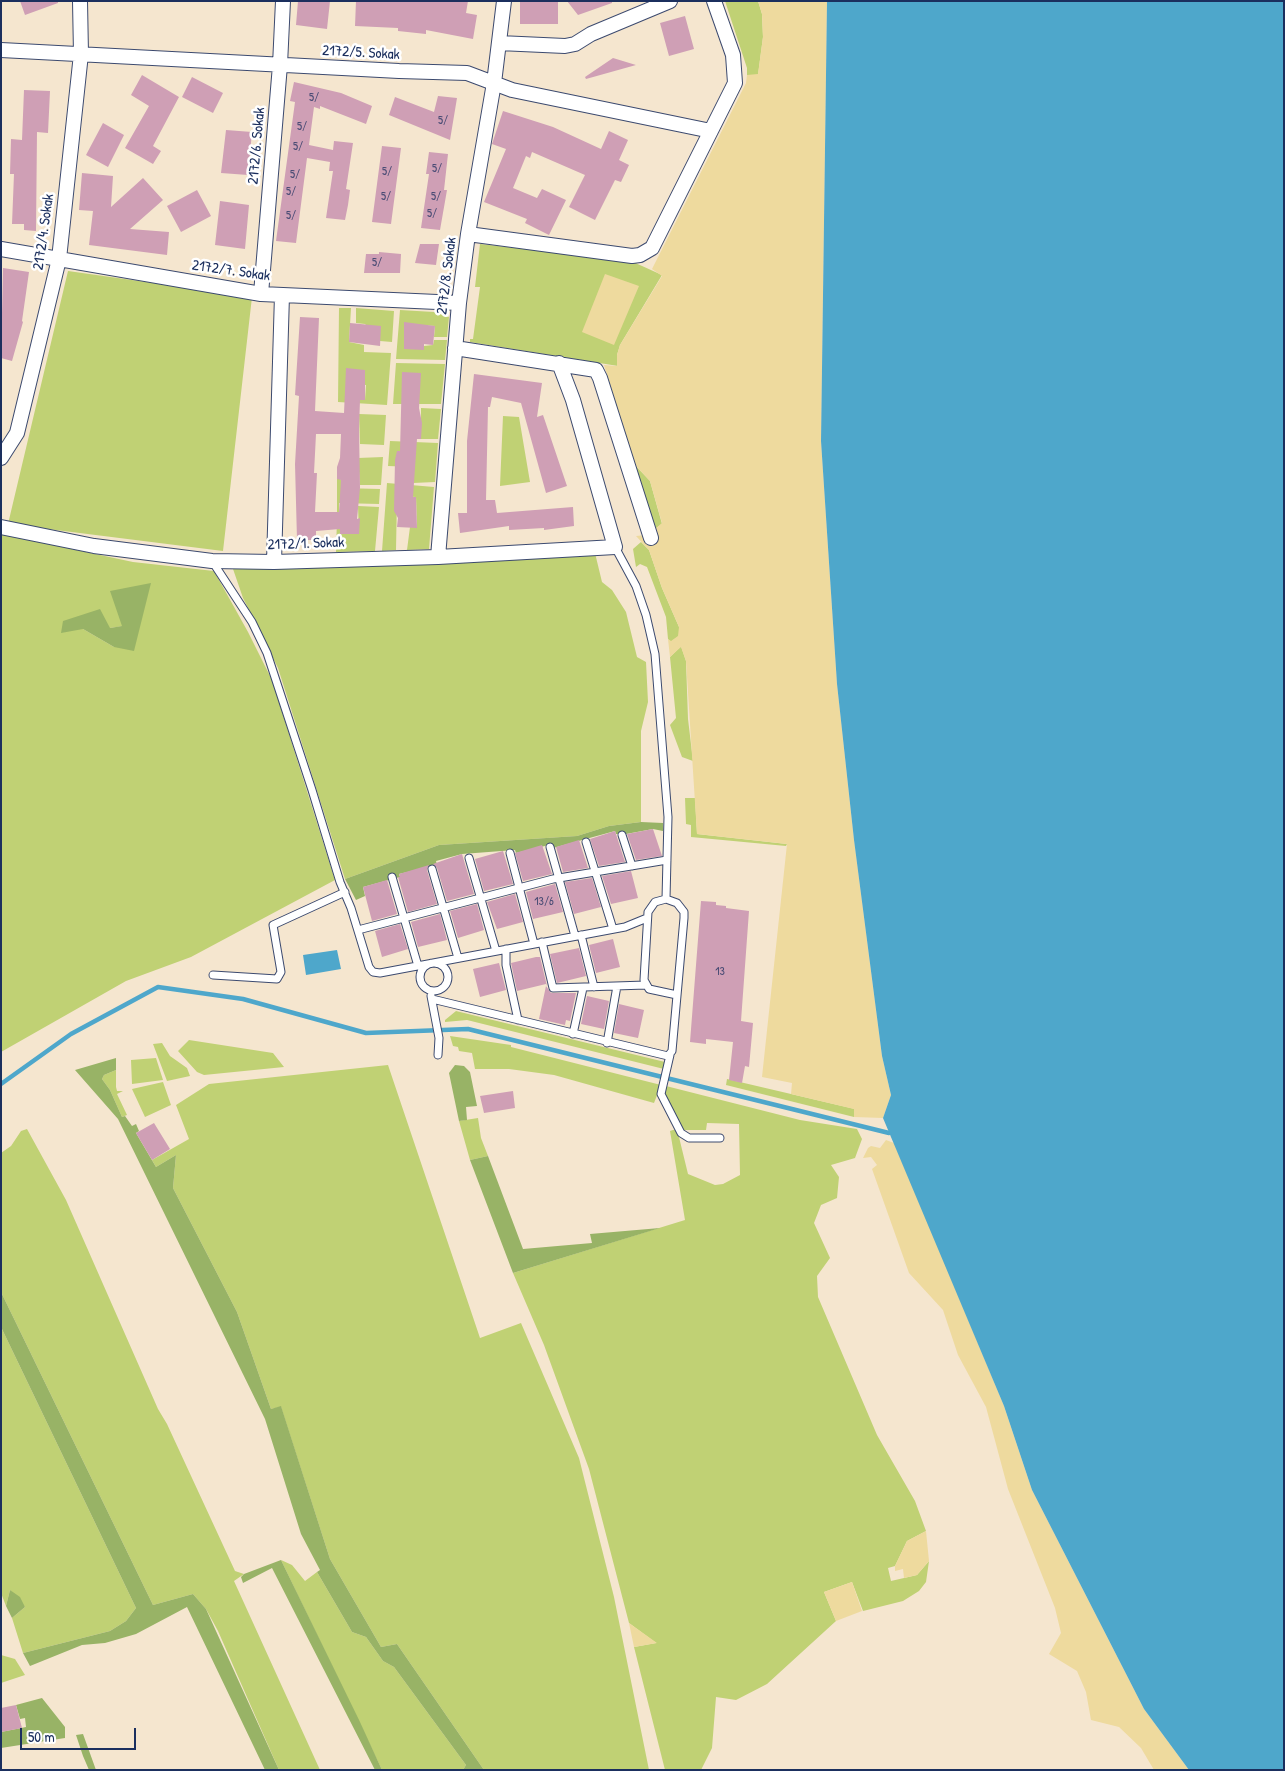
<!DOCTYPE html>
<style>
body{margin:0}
#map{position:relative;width:1285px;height:1771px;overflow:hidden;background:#f5e6cf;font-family:"Patrick Hand",sans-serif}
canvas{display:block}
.frame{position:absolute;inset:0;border:2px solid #1b2f5e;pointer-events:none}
.scale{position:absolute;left:20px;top:1728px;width:116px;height:22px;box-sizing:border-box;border:2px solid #1b2f5e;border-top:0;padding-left:6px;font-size:15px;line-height:18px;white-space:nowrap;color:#1b2f5e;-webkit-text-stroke:4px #fff;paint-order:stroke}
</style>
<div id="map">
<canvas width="1285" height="1771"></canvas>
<div class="frame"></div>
<div class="scale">50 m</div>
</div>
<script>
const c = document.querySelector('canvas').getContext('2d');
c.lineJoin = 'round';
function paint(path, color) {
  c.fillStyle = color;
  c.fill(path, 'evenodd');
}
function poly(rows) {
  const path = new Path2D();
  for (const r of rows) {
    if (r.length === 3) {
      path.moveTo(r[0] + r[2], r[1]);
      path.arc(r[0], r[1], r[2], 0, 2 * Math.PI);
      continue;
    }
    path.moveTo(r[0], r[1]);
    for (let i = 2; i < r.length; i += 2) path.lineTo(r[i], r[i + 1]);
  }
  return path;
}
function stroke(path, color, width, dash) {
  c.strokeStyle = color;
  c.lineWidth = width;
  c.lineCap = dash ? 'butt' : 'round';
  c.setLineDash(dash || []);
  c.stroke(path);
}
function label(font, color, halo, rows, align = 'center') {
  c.font = font + ' "Patrick Hand",sans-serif';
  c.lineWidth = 5;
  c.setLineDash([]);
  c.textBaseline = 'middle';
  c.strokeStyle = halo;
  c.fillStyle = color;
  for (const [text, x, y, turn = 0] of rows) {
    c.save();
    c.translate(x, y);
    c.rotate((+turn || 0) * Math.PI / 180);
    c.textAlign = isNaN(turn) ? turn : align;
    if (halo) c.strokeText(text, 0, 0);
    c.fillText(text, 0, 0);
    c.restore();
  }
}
paint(poly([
 [725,1,758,1,762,14,763,37,758,75,747,75,747,68],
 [480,244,631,261,662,275,620,345,617,355,618,366,470,342,470,339,473,339,480,287,475,287],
 [68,271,252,297,223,551,8,524],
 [339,308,351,308,349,342,364,345,364,352,391,353,387,405,338,402],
 [346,384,366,385,365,400,346,399],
 [356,308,394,311,392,342,380,341,365,324,356,323],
 [400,310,434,312,449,317,447,337,434,337,435,326,420,325,424,346,433,345,434,340,447,340,445,360,396,359],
 [396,363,445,364,441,404,393,404],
 [421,408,441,409,438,439,421,439],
 [359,414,386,415,384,445,360,444],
 [503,416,519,417,530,482,500,486],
 [390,441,438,443,435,482,413,483,414,467,388,466],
 [383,457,381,485,360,485,358,458],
 [635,465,650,481,662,524,655,529],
 [337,473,341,480,341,488,380,489,379,504,339,503,339,512,337,512],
 [387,483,434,487,429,549,407,550,410,527,417,527,416,497,397,496,396,550,382,551],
 [358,506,379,507,375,551,336,552,337,518,340,525,340,534,359,534],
 [1,534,133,562,214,571,248,632,272,680,335,880,191,957,126,981,1,1052],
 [123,626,114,647,83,629,110,628],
 [641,542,649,550,662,588,679,627,679,636,671,642,668,639,666,617,647,567,640,564,636,567,633,549],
 [595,553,602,582,612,590,626,612,637,657,646,662,648,702,641,731,641,822,609,826,577,836,439,845,345,879,278,668,243,598,233,569,291,568],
 [681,646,686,661,688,719,693,761,682,757,670,725,676,718,670,657],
 [685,798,695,798,697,834,787,844,786,846,691,837,691,825,686,824],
 [456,1011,665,1062,664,1069,467,1020,445,1022,445,1020],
 [450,1036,511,1045,511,1047,661,1085,654,1103,554,1075,509,1069,475,1069,472,1053,459,1051,458,1047,453,1046],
 [189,1040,273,1053,284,1067,204,1075,197,1072,178,1051],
 [162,1043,170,1056,187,1068,190,1076,167,1081,153,1044],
 [156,1058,163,1080,132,1084,131,1060],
 [388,1065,480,1338,521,1323,579,1458,614,1597,649,1770,484,1770,397,1644,381,1647,330,1559,281,1407,271,1409,237,1312,173,1188,176,1155,156,1167,152,1160,189,1139,176,1105,209,1084],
 [116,1070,116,1087,117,1091,123,1091,117,1094,127,1115,122,1117,110,1090,102,1079,104,1075],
 [727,1079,855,1109,854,1117,726,1085],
 [163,1082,171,1105,145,1117,132,1089],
 [666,1086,800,1120,857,1129,862,1139,855,1158,831,1165,839,1177,837,1198,821,1205,814,1223,830,1258,817,1276,818,1297,877,1435,915,1501,926,1531,907,1541,895,1566,888,1568,891,1581,917,1575,929,1561,926,1582,919,1591,903,1601,863,1611,852,1582,824,1592,836,1621,767,1684,736,1700,716,1697,712,1748,701,1770,665,1770,634,1647,656,1643,629,1623,589,1469,544,1345,513,1273,685,1220,670,1131,676,1129,678,1133,688,1174,715,1185,723,1184,740,1175,739,1124,707,1123,706,1130,683,1130,666,1097,664,1095],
 [478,1118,481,1138,488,1156,470,1160,459,1121],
 [27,1129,66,1200,158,1409,167,1424,235,1571,244,1574,234,1581,320,1770,279,1770,218,1631,206,1609,193,1594,153,1605,1,1292,1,1153,11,1146,21,1131],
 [1,1327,136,1608,126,1621,110,1631,23,1653,12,1618,25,1607,10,1590,6,1606,1,1593],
 [281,1560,292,1565,305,1581,317,1572,352,1632,366,1637,383,1661,394,1667,466,1765,463,1770,382,1770],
 [1,1655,15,1659,25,1675,1,1683]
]), '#c0d174');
paint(poly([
 [151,583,134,651,114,647,83,629,61,633,63,621,100,609,110,628,122,626,110,591],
 [641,822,663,823,663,831,653,829,626,834,616,834,615,831,553,848,553,844,516,853,515,850,462,854,436,861,437,865,399,874,400,877,363,887,365,896,356,900,345,879,439,845,577,836,609,826],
 [116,1058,116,1070,104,1075,102,1079,110,1090,122,1117,125,1116,132,1126,136,1124,139,1131,136,1133,156,1167,176,1155,173,1188,237,1312,271,1409,281,1406,330,1559,381,1647,397,1644,484,1770,463,1770,466,1765,394,1667,383,1661,366,1637,352,1632,317,1572,320,1570,301,1534,265,1419,118,1119,75,1070],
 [455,1065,464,1066,470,1072,477,1106,466,1107,467,1120,459,1121,449,1073],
 [488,1156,523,1249,592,1243,590,1234,660,1228,513,1273,470,1160],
 [1,1292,153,1605,193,1594,206,1609,279,1770,265,1770,187,1607,136,1634,105,1643,82,1645,30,1666,23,1653,110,1631,126,1621,136,1608,1,1327],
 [281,1560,360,1722,382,1770,375,1770,272,1568,243,1583,241,1577,244,1574],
 [10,1590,20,1597,25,1607,12,1618,6,1606],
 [42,1698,65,1727,65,1738,1,1748,1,1732,26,1727,25,1718,20,1719,16,1705],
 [83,1734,96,1770,89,1770,83,1756,76,1735]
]), '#98b366');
paint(poly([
 [758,1,827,1,821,441,837,684,854,840,882,1056,891,1095,883,1118,854,1117,854,1109,791,1094,792,1083,762,1077,787,844,697,834,686,661,681,647,670,657,668,639,671,641,678,636,679,627,662,588,649,550,636,536,656,534,655,529,662,523,650,481,635,465,604,365,617,366,617,355,620,345,662,276,652,269,746,83,747,75,758,74,763,37,762,14],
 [605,274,639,286,614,345,582,332],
 [886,1140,894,1143,931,1230,1004,1406,1032,1490,1144,1709,1189,1770,1154,1770,1141,1748,1119,1727,1091,1720,1086,1692,1077,1671,1049,1654,1061,1633,1055,1608,1008,1489,986,1407,958,1355,943,1310,909,1273,872,1169,877,1165,871,1157,863,1158,868,1148,871,1146,880,1148],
 [926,1531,929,1561,917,1575,904,1578,903,1569,895,1571,895,1566,907,1541],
 [852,1582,862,1611,836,1621,824,1592],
 [629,1623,657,1643,634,1647]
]), '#eeda9e');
paint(poly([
 [827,1,1284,1,1284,1770,1189,1770,1144,1709,1032,1490,1004,1406,883,1118,891,1095,882,1056,854,840,837,684,821,441],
 [337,950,341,969,306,975,303,955]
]), '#4ea7cb');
stroke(poly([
 [1,1084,71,1034,158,987,243,999,366,1033,468,1029,889,1133]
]), '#4ea7cb', 4.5);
paint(poly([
 [20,1,58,1,58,3,25,15],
 [298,1,330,1,327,29,296,25],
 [356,1,468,1,466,13,477,15,473,39,426,30,426,34,398,31,398,28,355,26],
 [520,1,558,1,558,24,520,24],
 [567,1,612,1,612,3,578,15],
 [685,16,694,49,669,56,660,23],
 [613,58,636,65,586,79,585,77],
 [142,75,179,97,153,146,161,151,153,164,125,148,149,106,131,95],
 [192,77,223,93,213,113,182,97],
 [294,82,341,93,372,106,366,124,320,106,320,109,314,107,309,145,333,150,334,141,353,143,346,189,350,190,348,205,345,220,326,218,333,171,329,171,330,162,307,158,296,243,276,241,295,102,290,101],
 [24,90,50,91,48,133,37,132,36,231,24,230,24,224,12,224,14,174,10,174,11,139,22,140],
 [438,96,457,98,450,140,389,115,395,97,434,112],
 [503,111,553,127,601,149,609,131,628,140,619,160,629,165,621,182,615,180,595,220,569,207,585,175,532,152,530,158,526,156,513,188,537,198,542,189,566,200,549,235,525,223,527,219,484,202,506,149,492,144],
 [103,123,124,135,108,167,86,155],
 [226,130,252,132,248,175,221,173],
 [382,146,401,148,391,224,372,222],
 [429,152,448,154,444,190,447,190,440,230,421,228,429,174,426,174],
 [82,173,113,176,111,207,143,178,163,200,130,229,169,232,167,255,89,245,93,211,79,210],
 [197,190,211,216,181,232,167,206],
 [220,201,249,205,245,249,215,245],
 [420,244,439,244,436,265,415,263],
 [379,252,401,254,400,273,364,273,366,254,379,254],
 [3,268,29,272,22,321,23,322,12,361,1,358],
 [300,317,319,318,315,411,344,413,346,368,365,370,365,400,360,400,359,429,360,488,357,519,360,518,359,534,340,534,340,529,316,531,316,540,297,540,295,464,299,396,295,395],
 [316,434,341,434,340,458,337,467,337,479,341,480,339,512,315,512,317,473,314,473],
 [404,322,435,326,433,345,424,344,424,350,404,349],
 [350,323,381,326,380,346,349,342],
 [402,372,421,373,419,408,422,423,421,439,417,439,413,497,416,497,417,528,397,527,398,518,394,511,395,460,397,451,400,451],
 [474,374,542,383,537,417,543,415,567,486,546,493,521,403,492,397,490,407,488,407,486,500,495,500,497,513,573,507,574,526,544,530,544,528,509,530,509,526,460,533,458,513,467,513,467,441],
 [653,829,662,856,636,860,627,834],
 [615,831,625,862,599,866,590,839],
 [579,840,588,868,563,872,556,847],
 [542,845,552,874,523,881,515,853],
 [503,851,513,884,484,891,475,859],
 [462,854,474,894,447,901,437,868,433,864],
 [429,865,427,870,437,904,408,912,398,877,400,877,399,874],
 [631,871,638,898,611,904,602,876],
 [592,878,601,907,574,914,565,882],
 [387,880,397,914,372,921,363,887],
 [555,884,563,912,533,919,526,892],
 [515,894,523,922,497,929,487,902],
 [701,901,716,902,716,905,726,906,726,908,749,911,741,1021,753,1023,749,1067,745,1066,742,1083,729,1080,733,1042,706,1039,706,1044,690,1042],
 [477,904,484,930,458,938,450,911],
 [440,914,447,940,418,947,411,922],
 [400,924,408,949,382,957,375,931],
 [613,939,620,967,596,973,589,945],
 [579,948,586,976,557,983,550,954],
 [536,957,540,957,547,986,546,984,517,991,511,963],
 [499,963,506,990,480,997,473,969],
 [546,986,551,993,576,993,570,1021,566,1020,565,1025,539,1019],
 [587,996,609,1001,604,1029,581,1024],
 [619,1004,644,1010,638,1038,614,1033],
 [513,1091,515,1108,484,1113,480,1096],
 [154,1123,170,1149,152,1160,136,1133],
 [16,1705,22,1728,1,1732,1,1708]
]), '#cf9fb5');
const service = poly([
 [615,547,636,586,646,615,655,654,668,817,666,899],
 [212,561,252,622,267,653,312,790,340,882,351,908,369,967,373,972,380,973,625,927,647,918],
 [622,835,632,866],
 [586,842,613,929],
 [550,847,575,936],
 [510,853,534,944],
 [469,858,496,951],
 [432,869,458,958],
 [392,877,418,966],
 [358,930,553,879,667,860],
 [581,935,594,987],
 [542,942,553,988,646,985],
 [506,949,506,965,518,1020],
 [434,977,14],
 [213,975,277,979,281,972,273,925,345,892],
 [431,996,439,1038,438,1055],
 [432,999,668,1056,672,1051,684,918,684,912,677,903,666,899,655,902,648,912,644,980,649,989,677,995],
 [573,1034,583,988],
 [607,1043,617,986],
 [670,1055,661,1094,681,1133,689,1138,720,1138]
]);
const minor = poly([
 [499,43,565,46,575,44,591,34,670,1],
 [1,50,399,71,467,73,512,90,711,131],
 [468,234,632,256,640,255,652,248,735,83,733,55,714,1],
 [1,249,261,294,459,303],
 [261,294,280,65,283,1],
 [455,348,596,370,600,378,651,538],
 [1,458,17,433,59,259,81,54,80,1],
 [1,527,94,546,212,561,274,562,438,557,615,547,573,400,559,363],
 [438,557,459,303,468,234,494,83,504,1],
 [274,562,282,295]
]);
stroke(service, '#3c4a6f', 9);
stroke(minor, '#3c4a6f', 16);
stroke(service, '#fff', 7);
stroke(minor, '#fff', 14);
label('12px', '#484b74', null, [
 ["5/",314,98],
 ["5/",443,121],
 ["5/",302,127],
 ["5/",298,147],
 ["5/",437,169],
 ["5/",387,172],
 ["5/",295,175],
 ["5/",291,192],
 ["5/",386,197],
 ["5/",436,197],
 ["5/",432,214],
 ["5/",291,216],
 ["5/",377,263],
 ["13/6",544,902],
 ["13",720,972]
]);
label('15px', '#1b2f5e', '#fff', [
 ["2172/5. Sokak",361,53,3],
 ["2172/6. Sokak",257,146,-85],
 ["2172/4. Sokak",44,232,-82],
 ["2172/7. Sokak",231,271,8],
 ["2172/8. Sokak",447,276,-83],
 ["2172/1. Sokak",306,544,-2]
]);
</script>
